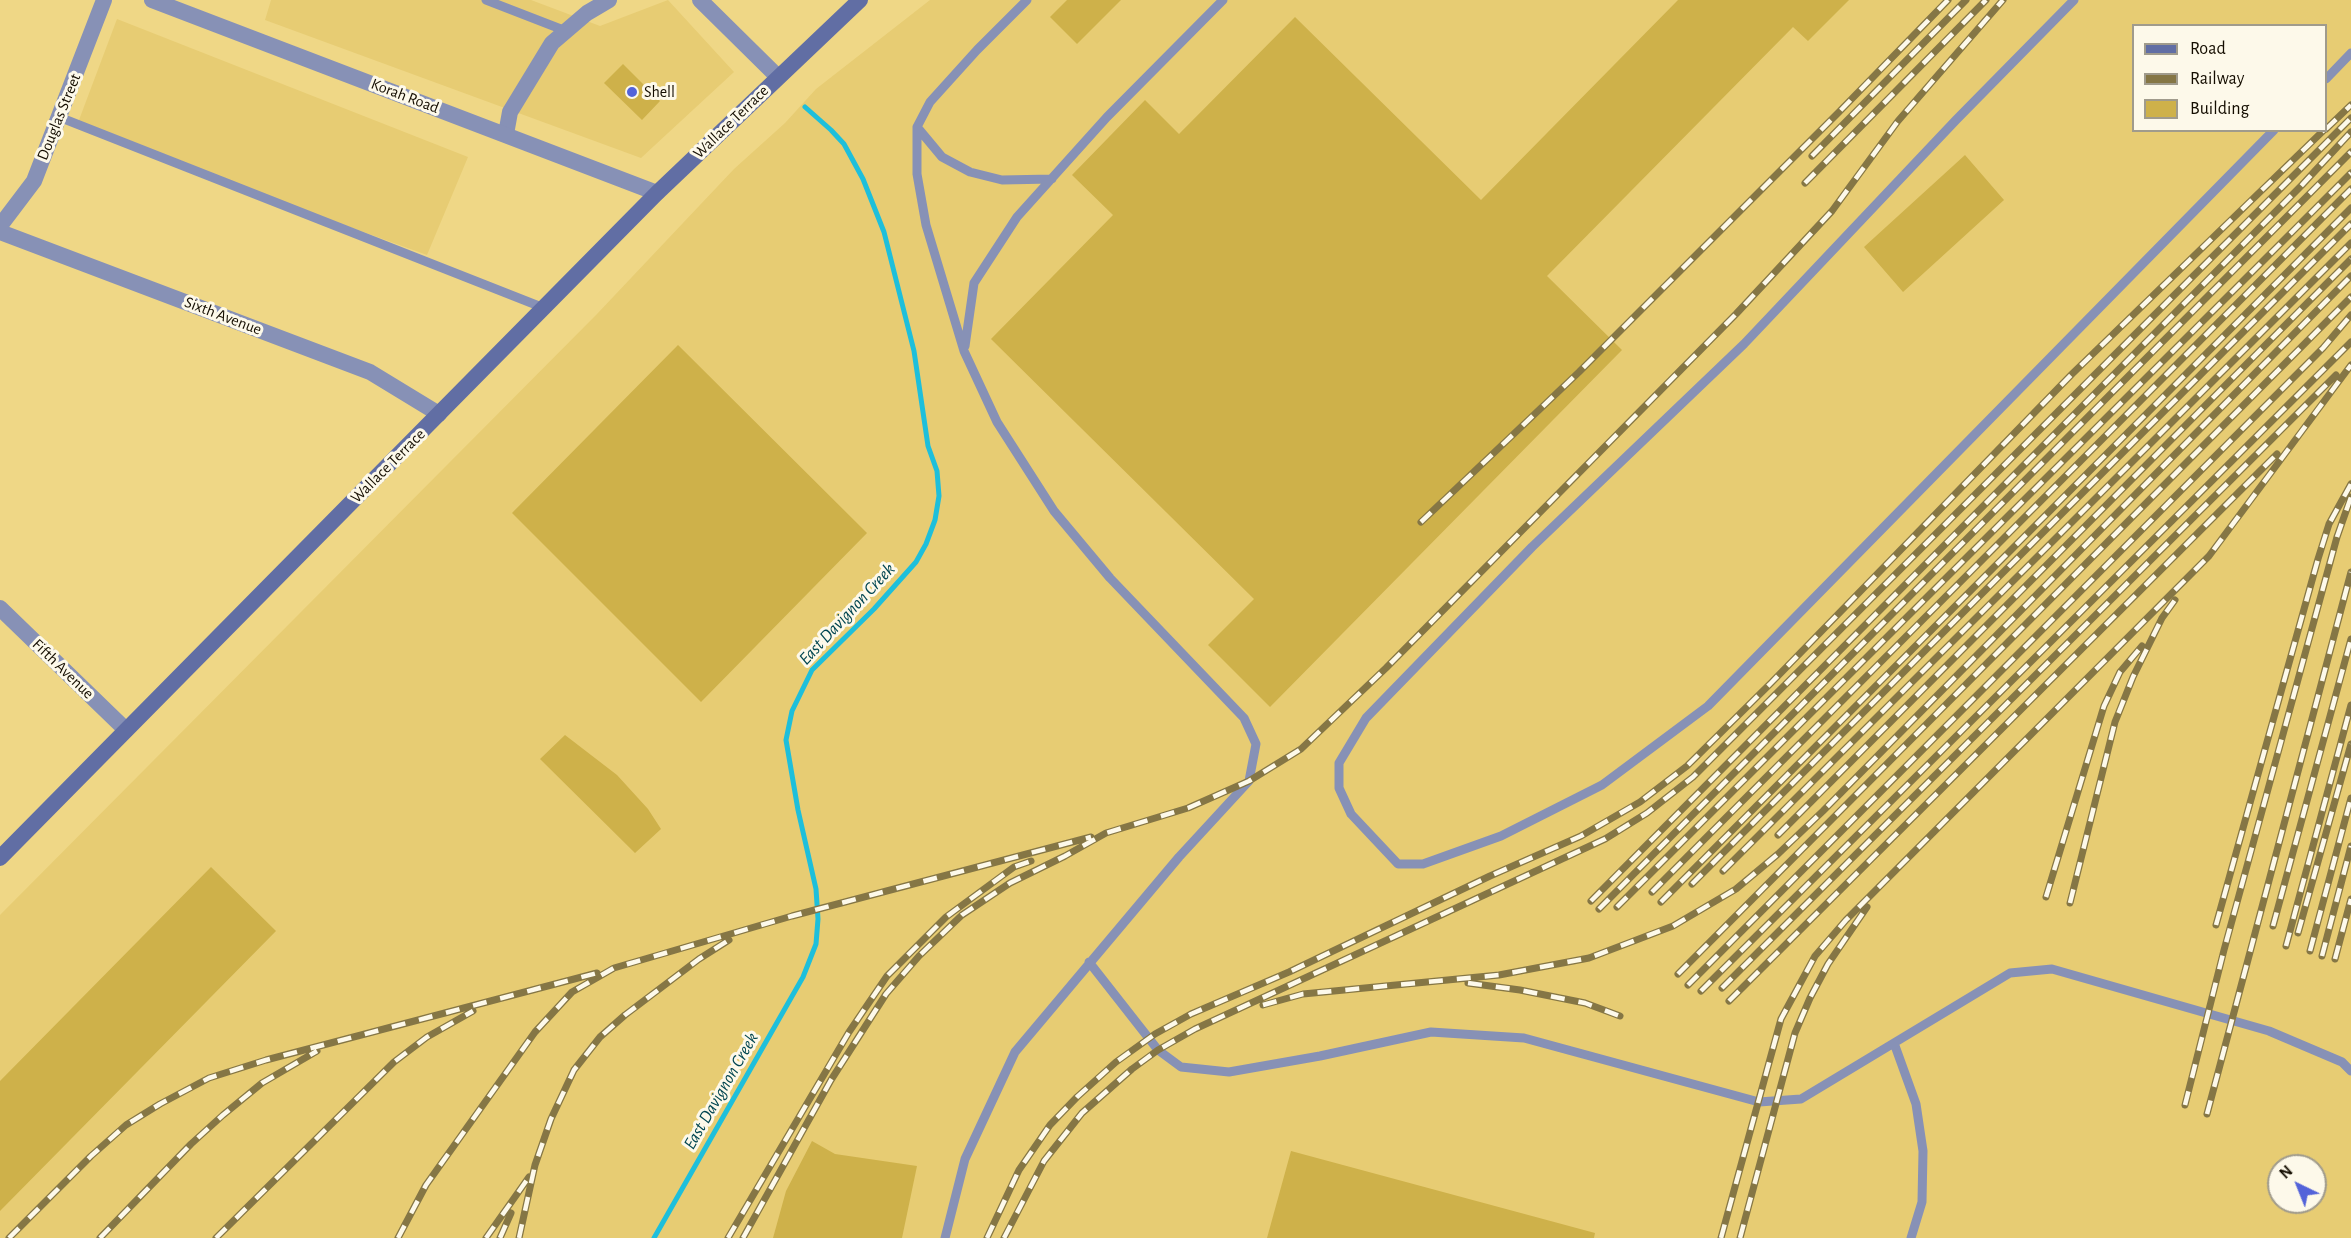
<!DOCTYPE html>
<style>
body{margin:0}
#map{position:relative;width:2351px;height:1238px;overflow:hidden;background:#efd786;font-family:"Alegreya Sans",sans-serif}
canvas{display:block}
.legend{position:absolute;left:2132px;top:24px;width:195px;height:108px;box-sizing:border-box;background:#fdf9ea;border:2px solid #a09b8c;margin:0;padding:8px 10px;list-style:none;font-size:18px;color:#140d00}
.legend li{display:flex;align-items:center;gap:12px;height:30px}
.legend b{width:30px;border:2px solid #a09b8c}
.north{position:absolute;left:2267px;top:1154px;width:60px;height:60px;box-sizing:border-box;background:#fdf9ea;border:2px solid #a09b8c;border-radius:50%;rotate:317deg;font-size:16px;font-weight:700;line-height:24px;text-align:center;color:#140d00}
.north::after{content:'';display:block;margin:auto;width:21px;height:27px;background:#5363d9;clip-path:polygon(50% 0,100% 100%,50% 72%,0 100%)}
</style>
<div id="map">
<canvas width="2351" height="1238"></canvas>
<ul class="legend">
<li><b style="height:8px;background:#616ea4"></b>Road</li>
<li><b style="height:8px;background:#857645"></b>Railway</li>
<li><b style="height:16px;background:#ceb14a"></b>Building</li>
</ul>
<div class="north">N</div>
</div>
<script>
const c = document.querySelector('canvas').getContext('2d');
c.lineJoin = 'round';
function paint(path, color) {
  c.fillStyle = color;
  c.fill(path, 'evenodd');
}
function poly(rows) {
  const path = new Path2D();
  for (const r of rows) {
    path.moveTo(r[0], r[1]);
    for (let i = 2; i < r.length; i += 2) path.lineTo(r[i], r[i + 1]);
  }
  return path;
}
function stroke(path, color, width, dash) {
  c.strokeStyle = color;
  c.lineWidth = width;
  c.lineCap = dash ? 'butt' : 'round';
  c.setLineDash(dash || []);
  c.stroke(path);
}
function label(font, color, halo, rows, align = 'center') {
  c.font = font + ' "Alegreya Sans",sans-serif';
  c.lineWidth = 6;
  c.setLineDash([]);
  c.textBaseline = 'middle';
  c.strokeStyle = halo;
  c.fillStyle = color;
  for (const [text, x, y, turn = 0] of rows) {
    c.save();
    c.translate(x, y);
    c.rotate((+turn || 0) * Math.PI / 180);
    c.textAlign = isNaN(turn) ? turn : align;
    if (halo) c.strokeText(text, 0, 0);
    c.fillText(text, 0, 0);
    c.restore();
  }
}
paint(poly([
 [271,0,531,0,600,26,668,0,734,72,641,158,265,20],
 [930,0,2351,0,2351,1238,0,1238,0,915,597,314,734,169,785,123,816,89],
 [2134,26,2326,26,2326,130,2134,130],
 [2279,1166,2315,1166,2315,1202,2279,1202],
 [117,19,468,157,427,255,76,128]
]), '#e7cc73');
stroke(poly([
 [654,1238,803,977,816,944,818,919,816,889,798,810,786,740,792,711,812,670,874,609,916,562,926,544,935,520,939,496,937,471,928,446,914,351,884,232,863,179,844,144,831,130,805,107]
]), '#1ebfdb', 5);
paint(poly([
 [1067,0,1121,0,1077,44,1050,17],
 [1678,0,1849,0,1808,41,1793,27,1547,276,1622,350,1270,707,1208,645,1254,599,991,339,1113,215,1072,175,1145,100,1179,134,1295,17,1481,200],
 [623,64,660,101,642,120,604,83],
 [1965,155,2004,200,1903,292,1864,247],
 [678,345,867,533,701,702,512,513],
 [565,735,617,775,648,809,661,829,635,853,540,759],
 [211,867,276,931,0,1211,0,1081],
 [812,1141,835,1154,917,1166,902,1238,773,1238,786,1191],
 [1291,1151,1595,1233,1594,1238,1267,1238]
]), '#ceb14a');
stroke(poly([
 [486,0,566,31],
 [2074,0,1956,120,1744,344,1532,547,1366,718,1339,763,1339,788,1351,814,1398,864,1423,864,1501,836,1602,785,1708,706,2274,130],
 [2326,79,2351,53],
 [59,117,544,308],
 [917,127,942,157,970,172,1002,180,1052,179],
 [965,346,974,283,1017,217,1107,117,1223,0],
 [1089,962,1158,1050,1181,1067,1229,1072,1320,1056,1431,1032,1524,1038,1759,1102,1801,1099,2010,973,2052,969,2269,1031,2342,1062,2351,1071],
 [1894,1043,1916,1104,1923,1151,1922,1202,1911,1238],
 [945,1238,965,1159,1015,1052,1179,857,1249,781,1256,744,1244,718,1110,578,1054,511,997,422,964,351,926,225,917,174,917,127,930,102,977,50,1027,0]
]), '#8791b6', 9);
stroke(poly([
 [506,134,510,112,552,43,587,13,609,0],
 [0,226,34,181,104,0],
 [0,232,370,372,439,414],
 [0,608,126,730]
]), '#8791b6', 16);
stroke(poly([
 [152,0,657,193],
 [700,0,778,77]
]), '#8791b6', 16);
stroke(poly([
 [0,858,657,193,860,0]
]), '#616ea4', 16);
const rail = poly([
 [2326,129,2351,105],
 [1812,156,1966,0],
 [1805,183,1986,0],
 [1421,522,1579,372,1839,112,1948,0],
 [1778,835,2351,259],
 [1723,871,2351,243],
 [1692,884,2351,224],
 [1652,892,2351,189],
 [2046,897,2104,706,2120,672,2142,646],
 [1591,901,2302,185,2351,132],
 [1661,902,2351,208],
 [2070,903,2115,722,2133,677,2162,618,2175,600],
 [1617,907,2351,173],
 [1599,909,2351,152],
 [2216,925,2318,559,2329,524,2351,484],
 [2273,926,2351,639],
 [2298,933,2351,744],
 [2286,946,2351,705],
 [2310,951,2351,798],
 [2322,956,2351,846],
 [2335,959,2351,899],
 [1678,974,2351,297],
 [1468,983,1520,990,1585,1003,1620,1016],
 [1688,985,2323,348,2351,315],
 [1722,988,2336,375],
 [1701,991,2351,342],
 [1729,1001,2277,454],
 [1263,1005,1303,994,1499,975,1589,958,1673,926,1736,889,1778,854,1823,811,2351,276],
 [2185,1105,2224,950,2337,537,2351,497],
 [2207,1114,2351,572],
 [9,1238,91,1156,126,1125,160,1104,209,1078,266,1060,597,973],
 [100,1238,191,1144,223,1115,262,1083,317,1051],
 [216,1238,394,1062,427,1037,473,1011],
 [398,1238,426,1185,535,1032,572,992,614,968,792,916,1091,837],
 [486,1238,529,1177],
 [500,1238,511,1213],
 [519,1238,535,1165,551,1119,574,1070,600,1037,625,1015,699,959,729,940],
 [728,1238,849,1032,887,976,946,917,1014,867,1031,861],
 [743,1238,831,1080,886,994,919,956,962,915,1010,883,1065,856,1106,833,1188,808,1249,781,1301,749,1386,668,1736,314,1832,211,1898,121,2003,0],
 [987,1238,1019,1170,1050,1125,1077,1097,1116,1062,1155,1034,1191,1014,1289,972,1490,876,1581,836,1640,802,1687,766,1771,683,2072,374,2324,130],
 [1004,1238,1044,1161,1082,1113,1132,1069,1158,1050,1195,1029,1605,839,1647,813,1693,777,2351,118],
 [1721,1238,1781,1019,1815,956,1846,920,2209,556,2351,365],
 [1740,1238,1795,1033,1810,998,1828,964,1867,907]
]);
stroke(rail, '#857645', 7);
stroke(rail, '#fdf9ea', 4.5, [14]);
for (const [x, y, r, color] of [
 [632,92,6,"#5363d9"]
]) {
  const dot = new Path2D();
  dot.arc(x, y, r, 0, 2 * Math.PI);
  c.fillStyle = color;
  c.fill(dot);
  stroke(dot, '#fdf9ea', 2);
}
label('16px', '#140d00', '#fdf9ea', [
 ["Shell",644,92]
], 'left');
label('16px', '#140d00', '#fdf9ea', [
 ["Korah Road",405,96,21],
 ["Douglas Street",59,117,-68],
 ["Wallace Terrace",731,122,-44],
 ["Sixth Avenue",223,316,21],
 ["Wallace Terrace",388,466,-45],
 ["Fifth Avenue",63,669,44]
]);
label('italic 18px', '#014550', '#fdf9ea', [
 ["East Davignon Creek",847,614,-47],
 ["East Davignon Creek",721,1091,-60]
]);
</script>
